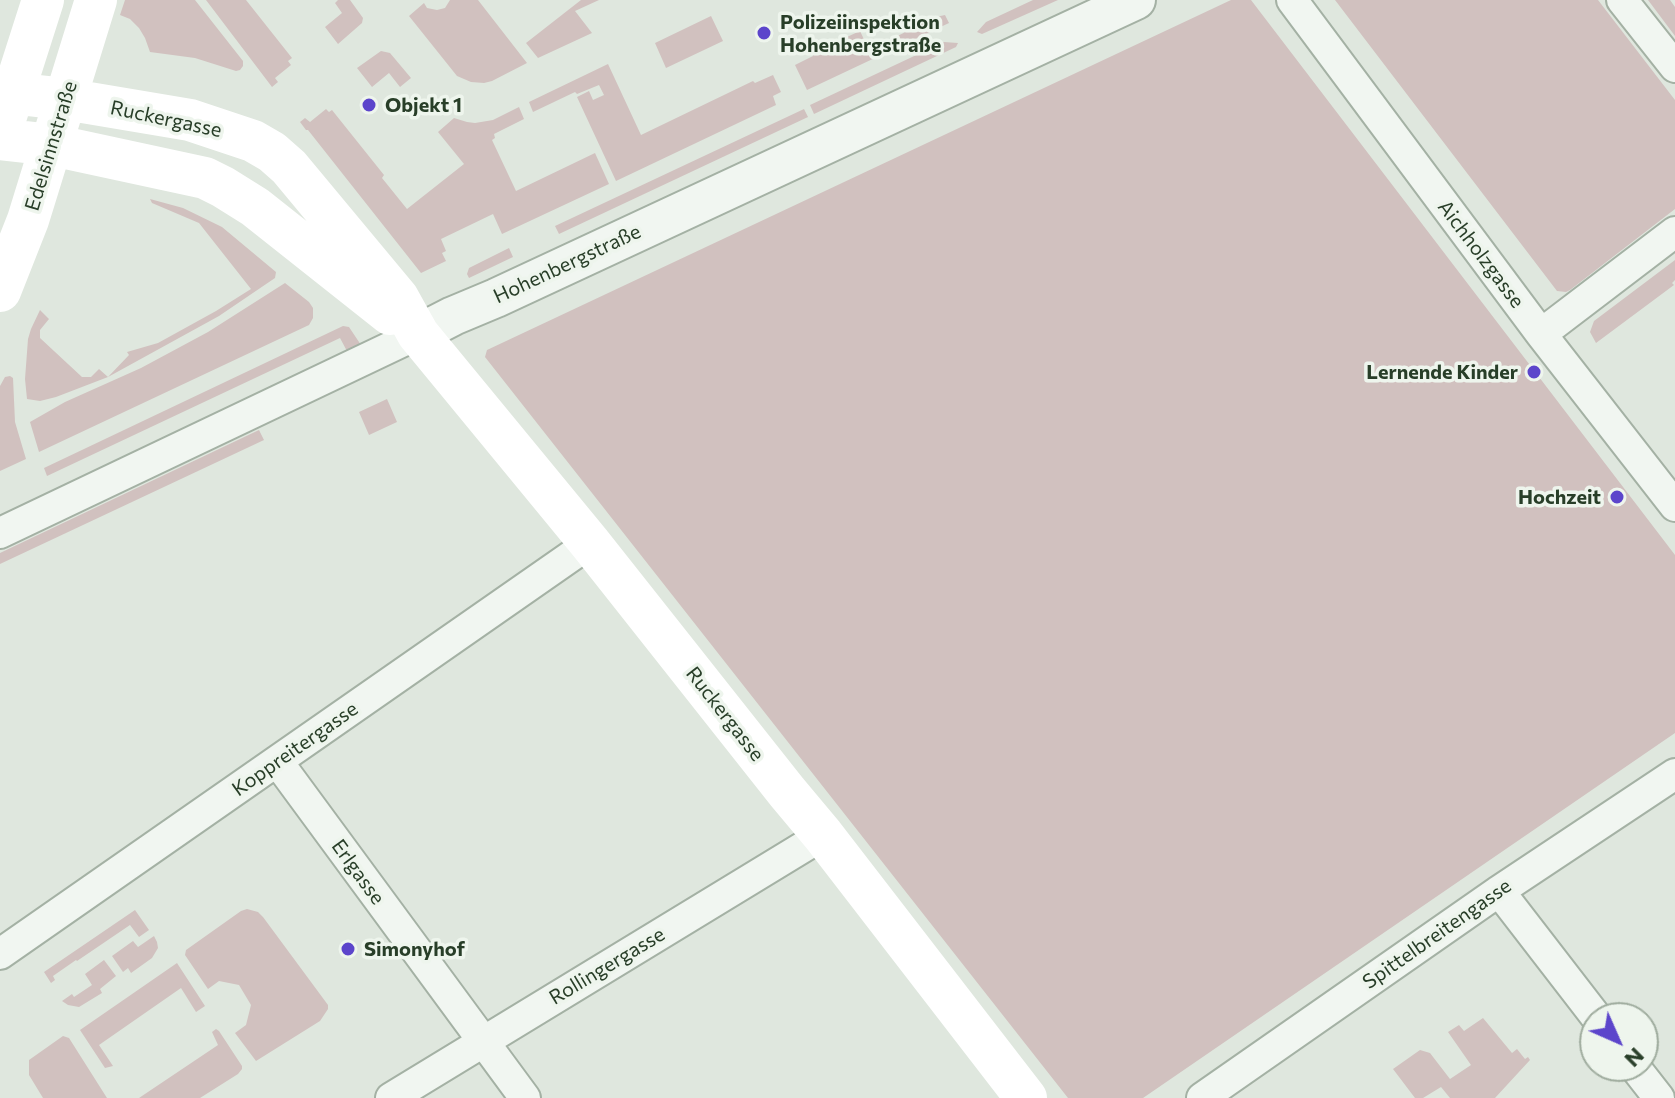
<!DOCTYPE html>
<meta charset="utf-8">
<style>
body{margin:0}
#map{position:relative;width:1675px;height:1098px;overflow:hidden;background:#dfe7de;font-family:Commissioner,sans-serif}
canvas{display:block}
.north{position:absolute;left:1579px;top:1002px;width:80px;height:80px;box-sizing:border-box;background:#eef5ed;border:2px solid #9fac9e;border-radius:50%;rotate:135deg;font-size:22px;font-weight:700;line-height:32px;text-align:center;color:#283e28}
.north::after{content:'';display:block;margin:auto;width:28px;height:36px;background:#5c45cb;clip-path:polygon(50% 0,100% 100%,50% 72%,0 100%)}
</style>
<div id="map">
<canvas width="1675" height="1098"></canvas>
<div class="north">N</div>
</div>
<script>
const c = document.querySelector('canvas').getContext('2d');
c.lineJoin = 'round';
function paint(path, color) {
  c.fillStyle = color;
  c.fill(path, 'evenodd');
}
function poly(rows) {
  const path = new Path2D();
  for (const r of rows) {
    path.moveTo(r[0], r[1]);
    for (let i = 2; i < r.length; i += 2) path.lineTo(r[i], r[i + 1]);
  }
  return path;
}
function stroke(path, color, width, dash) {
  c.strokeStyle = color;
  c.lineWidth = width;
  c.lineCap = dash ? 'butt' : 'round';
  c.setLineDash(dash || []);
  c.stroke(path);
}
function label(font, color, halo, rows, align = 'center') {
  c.font = font + ' Commissioner,sans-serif';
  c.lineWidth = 7;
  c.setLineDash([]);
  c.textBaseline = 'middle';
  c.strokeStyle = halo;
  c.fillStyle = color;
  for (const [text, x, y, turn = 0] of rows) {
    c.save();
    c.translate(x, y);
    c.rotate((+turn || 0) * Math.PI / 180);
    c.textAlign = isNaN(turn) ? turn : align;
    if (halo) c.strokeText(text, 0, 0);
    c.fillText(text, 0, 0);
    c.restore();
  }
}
paint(poly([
 [125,0,195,0,243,61,243,66,240,70,236,71,195,58,150,52,145,38,139,28,130,19,120,15],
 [206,0,246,0,292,58,288,61,291,65,275,78,278,82,272,87],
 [338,0,350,0,363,18,362,23,338,44,325,27,342,13,335,3],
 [450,0,478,0,527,63,492,81,484,83,471,82,457,76,409,16,424,3,427,8,437,10,445,8],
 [581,0,599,0,575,11,592,33,538,58,526,43],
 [1033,0,1058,0,982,34,977,32,986,22],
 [1231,0,1251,0,1675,555,1675,733,1143,1098,1068,1098,485,357,487,350],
 [1335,0,1598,0,1675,100,1675,209,1570,290,1566,292,1557,291],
 [1648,0,1670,0,1675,7,1675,36],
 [945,15,949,23,807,90,795,65,813,56,812,53,860,31,869,50,936,17],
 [711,16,723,41,666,68,655,43],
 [944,42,958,43,956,47,814,114,810,105],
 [381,51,390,53,411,78,400,87,389,73,372,87,357,68],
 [608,64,641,135,753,81,755,83,773,75,781,92,773,96,776,105,616,181,577,97,589,91,593,100,604,95,599,85,577,94,575,92,533,112,529,102],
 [519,107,524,119,494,134,495,138,492,140,516,191,595,153,609,184,502,234,493,214,441,239,446,251,442,253,446,261,421,273,308,130,306,130,300,122,305,118,310,122,326,109,329,112,332,110,384,175,382,178,407,209,464,164,438,132,454,118,467,122,475,123,493,120],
 [804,109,808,117,559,234,555,226],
 [150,199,183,208,222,227,276,272,275,278,219,316,108,377,56,397,40,401,27,399,25,379,28,339,31,329,40,310,49,319,40,330,40,338,82,377,91,377,99,369,108,377,129,355,127,352,158,343,216,311,251,289,199,223,152,203],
 [509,248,513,257,469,278,467,274,469,268],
 [1675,260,1675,280,1672,283,1674,285,1596,343,1590,332,1594,321],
 [285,283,309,302,313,308,313,318,309,325,39,452,30,422,65,402,141,368,208,332],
 [343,326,349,327,363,348,348,353,340,338,47,476,44,468],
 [10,376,13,378,15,422,26,459,0,471,0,386,5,377],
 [387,399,397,422,369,435,359,412],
 [259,430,264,440,0,564,0,553],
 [247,909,258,912,263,917,328,1005,328,1009,320,1021,256,1061,235,1033,246,1025,251,1005,239,985,219,981,208,989,185,955,186,950,241,911],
 [135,910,149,930,139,937,130,925,77,961,76,960,53,976,55,980,51,983,44,972],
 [154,936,157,942,158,948,152,958,131,973,128,968,123,972,112,956,133,941,138,947],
 [104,960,116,976,100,989,102,993,79,1007,68,1005,62,1001,72,994,74,997,92,985,85,974],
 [177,963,205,1006,196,1012,181,988,99,1045,113,1066,105,1068,80,1030],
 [1483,1018,1512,1053,1517,1049,1525,1059,1528,1057,1530,1060,1495,1098,1450,1098,1441,1087,1423,1098,1415,1098,1393,1069,1420,1050,1430,1053,1450,1079,1471,1065,1448,1032,1459,1025,1464,1031],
 [216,1029,219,1031,242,1066,242,1069,238,1074,200,1098,139,1098,218,1045,212,1032],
 [63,1036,69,1038,107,1098,43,1098,29,1075,29,1060]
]), '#d1c1bf');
const minor = poly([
 [1292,0,1541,334,1675,506],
 [1622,0,1675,67],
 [1541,334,1675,232],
 [0,533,418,334],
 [277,761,525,1098],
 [1499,891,1597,1018],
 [0,954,590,543],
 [1634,1066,1659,1098],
 [391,1098,823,835],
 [1202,1098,1499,891,1675,774]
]);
const tertiary = poly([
 [418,334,453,316,496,298,1136,0]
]);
stroke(minor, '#a4b1a4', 34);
stroke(tertiary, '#a4b1a4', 42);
stroke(minor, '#f1f6f1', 30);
stroke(tertiary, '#f1f6f1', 38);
stroke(poly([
 [0,92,65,99,190,120,253,141,272,152,289,167,398,298,418,334,590,543,787,792,823,835,1026,1098],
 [5,119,43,0],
 [0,139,52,145,205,178,223,187,255,207,390,314],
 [0,291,28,220,96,0]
]), '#fff', 42);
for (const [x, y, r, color] of [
 [764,33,8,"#5c45cb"],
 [369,105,8,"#5c45cb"],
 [1534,372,8,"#5c45cb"],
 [1617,497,8,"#5c45cb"],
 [348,949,8,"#5c45cb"]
]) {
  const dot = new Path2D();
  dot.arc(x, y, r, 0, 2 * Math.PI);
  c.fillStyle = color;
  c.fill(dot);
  stroke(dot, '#eef5ed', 3);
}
label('bold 20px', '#283e28', '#eef5ed', [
 ["Polizeiinspektion",780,22],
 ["Hohenbergstraße",780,45],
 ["Objekt 1",385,105],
 ["Lernende Kinder",1518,372,"right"],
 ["Hochzeit",1601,497,"right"],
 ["Simonyhof",364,949]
], 'left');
label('20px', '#283e28', '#eef5ed', [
 ["Ruckergasse",166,119,12],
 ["Edelsinnstraße",51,146,-73],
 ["Aichholzgasse",1481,254,53],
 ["Hohenbergstraße",567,264,-25],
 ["Ruckergasse",725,714,52],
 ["Koppreitergasse",295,749,-35],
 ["Erlgasse",358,872,54],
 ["Spittelbreitengasse",1437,934,-35],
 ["Rollingergasse",607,966,-31]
]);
</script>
